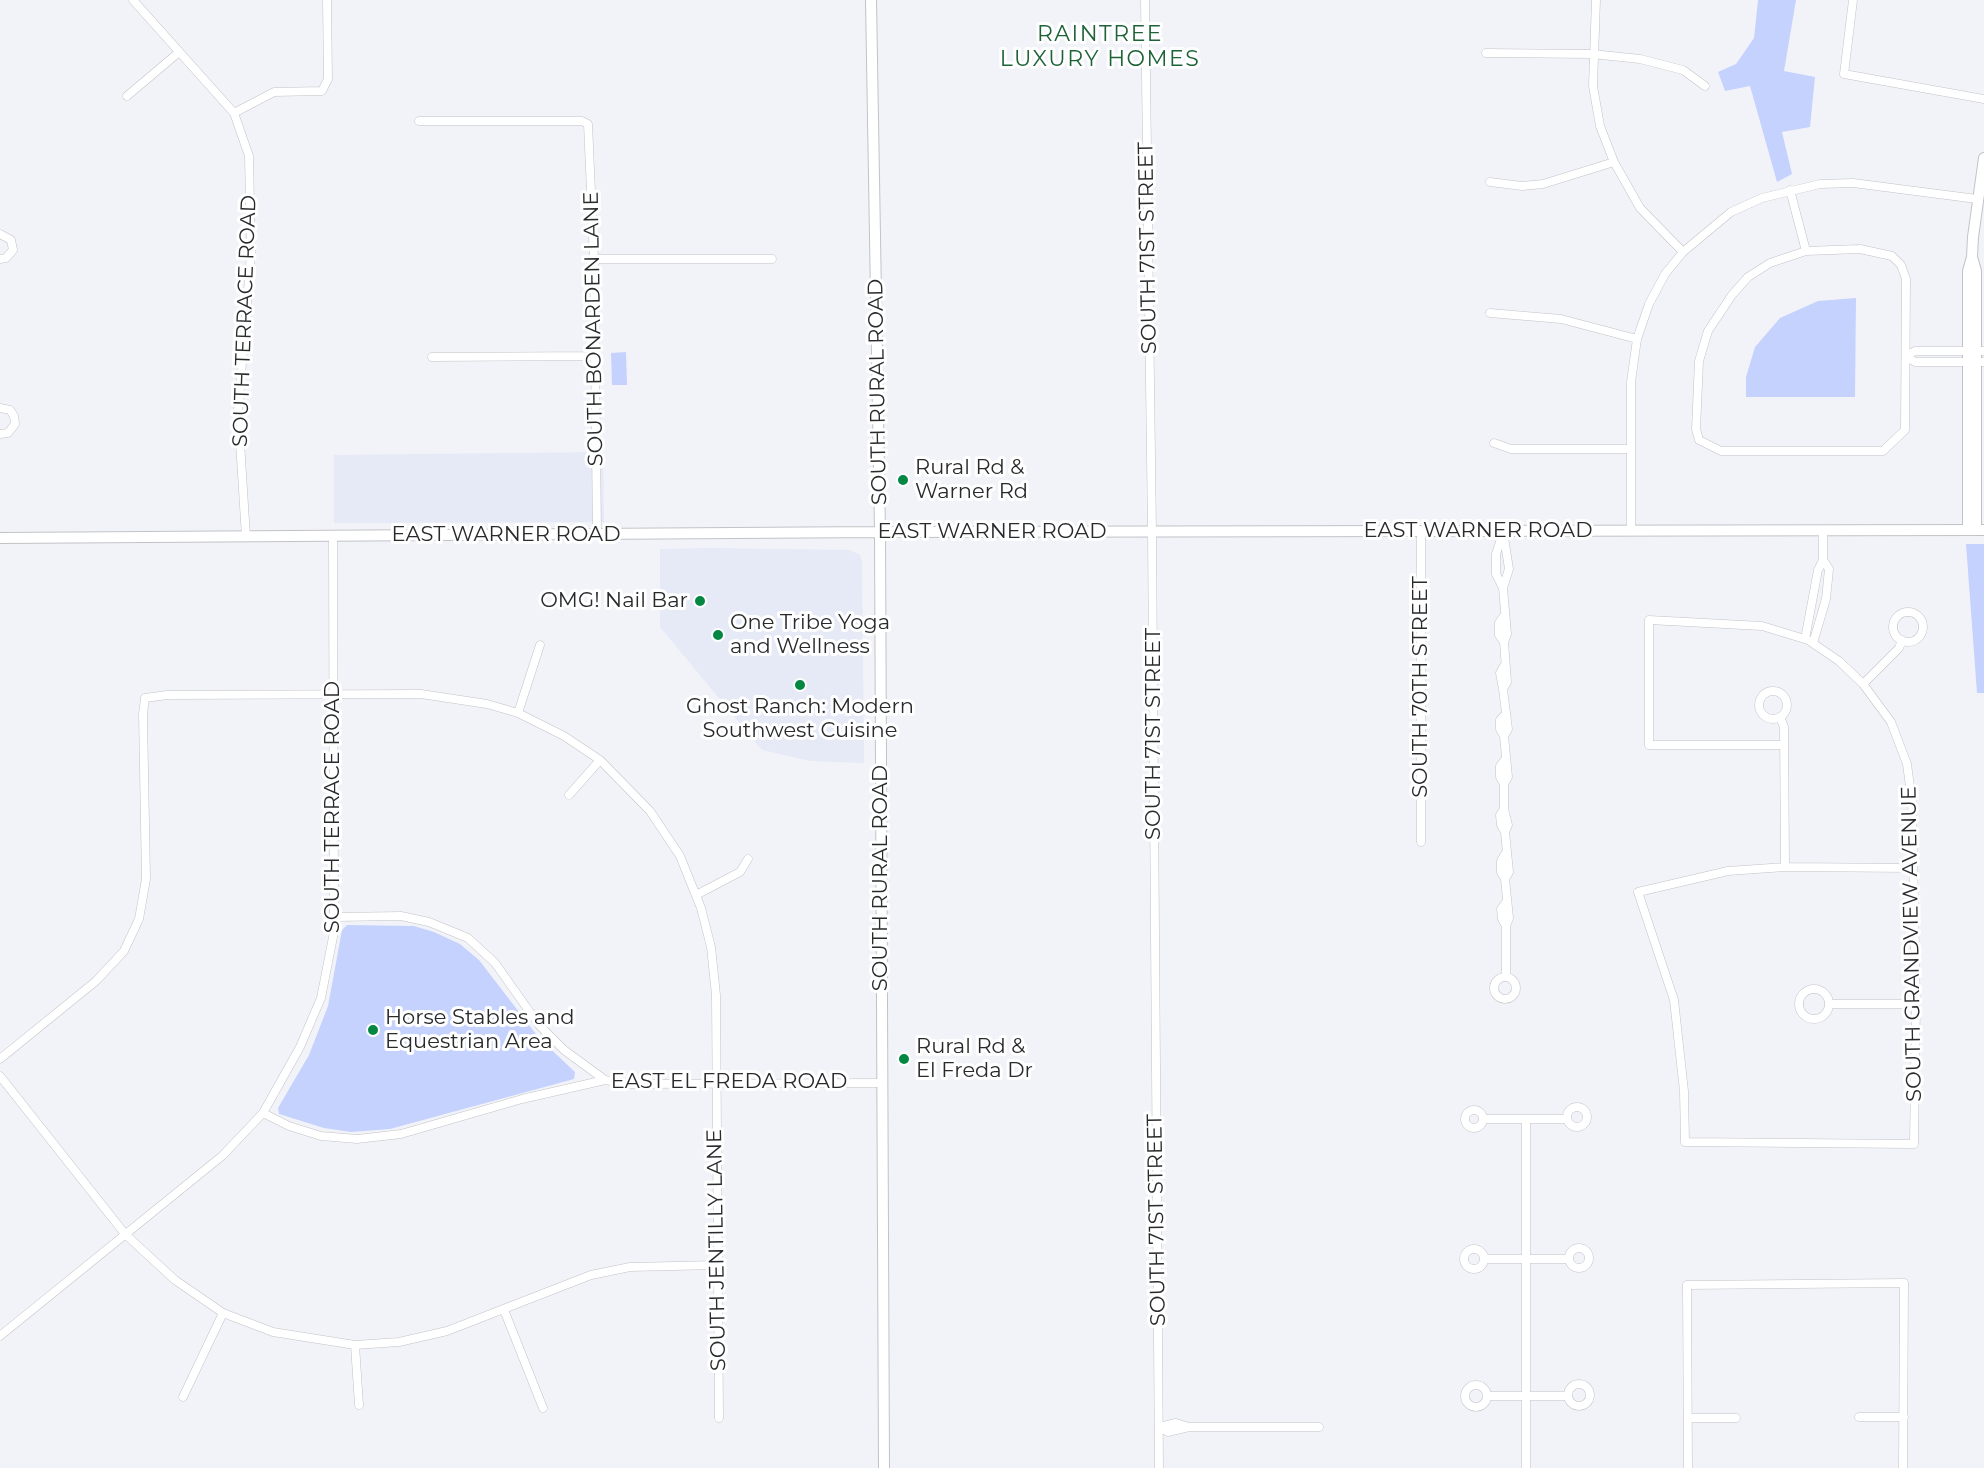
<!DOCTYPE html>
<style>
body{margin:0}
canvas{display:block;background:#f2f3f8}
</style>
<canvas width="1984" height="1468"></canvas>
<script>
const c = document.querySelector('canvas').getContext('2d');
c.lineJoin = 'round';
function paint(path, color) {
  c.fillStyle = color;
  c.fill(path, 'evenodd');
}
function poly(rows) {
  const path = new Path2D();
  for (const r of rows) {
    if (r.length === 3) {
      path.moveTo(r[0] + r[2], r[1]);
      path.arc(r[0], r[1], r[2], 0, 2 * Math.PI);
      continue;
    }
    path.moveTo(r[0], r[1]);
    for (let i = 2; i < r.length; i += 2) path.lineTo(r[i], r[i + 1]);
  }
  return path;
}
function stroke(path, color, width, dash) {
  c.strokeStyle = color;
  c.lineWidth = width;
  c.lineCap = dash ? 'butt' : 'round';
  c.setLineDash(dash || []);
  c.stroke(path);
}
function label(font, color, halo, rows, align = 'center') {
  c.font = font + ' Montserrat,sans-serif';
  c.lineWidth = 6;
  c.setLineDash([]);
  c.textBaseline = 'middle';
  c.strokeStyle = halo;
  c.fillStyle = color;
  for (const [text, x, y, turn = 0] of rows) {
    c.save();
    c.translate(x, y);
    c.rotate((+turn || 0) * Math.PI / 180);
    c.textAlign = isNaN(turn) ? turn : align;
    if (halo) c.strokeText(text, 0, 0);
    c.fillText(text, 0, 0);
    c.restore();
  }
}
paint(poly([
 [603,452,604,522,334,523,334,455],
 [710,548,850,550,860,555,862,562,864,763,811,761,762,750,660,627,660,549]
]), '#e6e9f6');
paint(poly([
 [1758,0,1796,0,1784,71,1815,77,1810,127,1782,132,1792,174,1777,182,1750,86,1725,91,1718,72,1736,64,1754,38],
 [1856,298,1855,397,1746,397,1746,377,1755,347,1780,318,1818,301],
 [626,352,627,385,612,385,611,353],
 [1966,544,1984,544,1984,693,1977,693],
 [347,925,414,926,434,932,460,944,479,960,539,1038,575,1072,574,1079,390,1129,351,1132,324,1128,279,1114,278,1108,309,1055,328,1006,342,930]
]), '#c5d2fe');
const street = poly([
 [133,0,234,113,249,156,251,254,238,411,246,537],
 [1145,0,1152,532,1159,1468],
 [1596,0,1593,86,1600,126,1614,162,1640,208,1683,252],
 [1853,0,1844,74,1984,99],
 [1486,53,1592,54,1640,59,1683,70,1705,86],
 [127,96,178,53],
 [234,113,274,92,322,91,328,79,327,0],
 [419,121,582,121,588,124,594,259,597,535],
 [1490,182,1522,186,1543,184,1614,162],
 [1790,190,1806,251],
 [0,234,11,240,13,250,6,258,0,259],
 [1860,249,1892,256,1901,265,1906,279,1905,430,1883,451,1721,451,1699,440,1696,429,1699,361,1708,331,1732,295,1748,277,1770,263,1806,251,1860,249],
 [594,259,772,259],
 [1490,313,1561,319,1637,339],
 [1984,351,1915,351,1906,356,1915,362,1984,362],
 [432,357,595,356],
 [0,408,10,410,14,416,15,424,8,433,0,434],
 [1494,443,1511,449,1631,449],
 [1421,531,1421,842],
 [1503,531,1509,569,1503,588,1507,634,1504,642,1499,635,1499,623,1503,617],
 [1631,531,1631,382,1637,339,1649,304,1665,274,1683,252,1731,212,1762,198,1820,184,1853,183,1977,199],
 [1503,533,1496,554,1496,574,1503,588],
 [1908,627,15],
 [1805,639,1818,570,1823,560,1823,530],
 [1504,642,1507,682,1503,689,1500,673,1504,666],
 [1813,643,1826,599,1829,569,1823,560],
 [1863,684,1899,648,1902,640],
 [1503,689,1508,729,1504,736,1500,729,1500,720,1505,715],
 [1773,705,14],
 [518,713,540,645],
 [1780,717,1784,727,1785,867],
 [1504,736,1508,777,1504,784,1500,777,1500,766,1504,761],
 [1784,745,1649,745,1649,620,1762,626,1808,640,1839,661,1863,684,1891,722,1907,764,1912,802,1916,1004,1914,1144,1685,1142,1684,1091,1674,1000,1638,892,1728,871,1785,867,1913,868],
 [1504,784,1504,809,1508,825,1505,832,1501,825,1500,815,1504,809],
 [569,795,600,760],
 [1505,832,1509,872,1505,879,1501,872,1501,861,1505,854],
 [1505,879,1509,918,1506,926,1502,919,1501,909,1506,902],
 [696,895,740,872,748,859],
 [335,917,401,916,429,922,468,938,495,963,539,1025,564,1050,605,1080],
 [1506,926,1506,976],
 [1505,988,11],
 [1814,1004,15],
 [1829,1004,1916,1004],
 [0,1059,96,981,124,951,139,919,146,879,143,714,145,698,167,695,421,694,487,704,518,713,564,736,600,760,650,811,680,856,701,908,711,947,716,995,719,1418],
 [0,1076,125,1234,175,1280,223,1313,273,1332,355,1345,399,1342,447,1331,591,1275,630,1267,717,1265],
 [1577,1117,10],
 [1474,1119,9],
 [263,1113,289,1126,321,1136,357,1139,401,1134,522,1099,605,1080,630,1084,882,1083],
 [1483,1119,1567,1119],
 [1579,1258,10],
 [1474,1259,10],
 [1484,1259,1569,1259],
 [504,1310,543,1408],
 [0,1336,222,1156,263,1113,300,1047,321,998,334,932,333,536],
 [355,1345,359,1405],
 [1579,1395,11],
 [1476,1396,11],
 [1487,1396,1568,1396],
 [183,1397,223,1313],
 [1859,1417,1904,1417],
 [1688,1418,1736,1418],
 [1159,1427,1176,1423,1189,1427,1319,1427],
 [1159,1427,1168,1432,1189,1427],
 [1526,1468,1526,1119],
 [1688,1468,1687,1285,1904,1283,1903,1468]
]);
const secondary = poly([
 [871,0,880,532,884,1468],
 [1968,530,1968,271,1972,257],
 [1976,530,1976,271,1972,257,1973,237,1984,158],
 [0,538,880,532,1984,530]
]);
stroke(street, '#c1c3c7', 9);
stroke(secondary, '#c1c3c7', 12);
stroke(street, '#fff', 8);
stroke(secondary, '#fff', 10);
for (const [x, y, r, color] of [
 [903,480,6,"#048742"],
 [700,601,6,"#048742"],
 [718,635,6,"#048742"],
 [800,685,6,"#048742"],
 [373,1030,6,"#048742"],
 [904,1059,6,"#048742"]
]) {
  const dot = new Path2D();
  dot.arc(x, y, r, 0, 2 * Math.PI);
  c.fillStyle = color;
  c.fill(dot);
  stroke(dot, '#fff', 2);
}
label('21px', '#292a2c', '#fff', [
 ["SOUTH 71ST STREET",1148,248,-91],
 ["SOUTH TERRACE ROAD",245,321,-88],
 ["SOUTH BONARDEN LANE",594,329,-91],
 ["SOUTH RURAL ROAD",878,392,-91],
 ["EAST WARNER ROAD",1478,531],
 ["EAST WARNER ROAD",992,532],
 ["EAST WARNER ROAD",506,535],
 ["SOUTH 70TH STREET",1421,687,-90],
 ["SOUTH 71ST STREET",1154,734,-90],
 ["SOUTH TERRACE ROAD",333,807,-90],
 ["SOUTH RURAL ROAD",881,878,-90],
 ["SOUTH GRANDVIEW AVENUE",1912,944,-91],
 ["EAST EL FREDA ROAD",729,1082],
 ["SOUTH 71ST STREET",1157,1220,-91],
 ["SOUTH JENTILLY LANE",717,1250,-91]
]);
label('21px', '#292a2c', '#fff', [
 ["Rural Rd &",915,468],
 ["Warner Rd",915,492],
 ["OMG! Nail Bar",688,601,"right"],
 ["One Tribe Yoga",730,623],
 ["and Wellness",730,647],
 ["Ghost Ranch: Modern",800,707,"center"],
 ["Southwest Cuisine",800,731,"center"],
 ["Horse Stables and",385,1018],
 ["Equestrian Area",385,1042],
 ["Rural Rd &",916,1047],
 ["El Freda Dr",916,1071]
], 'left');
c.letterSpacing = '1.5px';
label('22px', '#1e6337', '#fff', [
 ["RAINTREE",1100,35],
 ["LUXURY HOMES",1100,60]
]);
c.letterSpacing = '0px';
</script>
